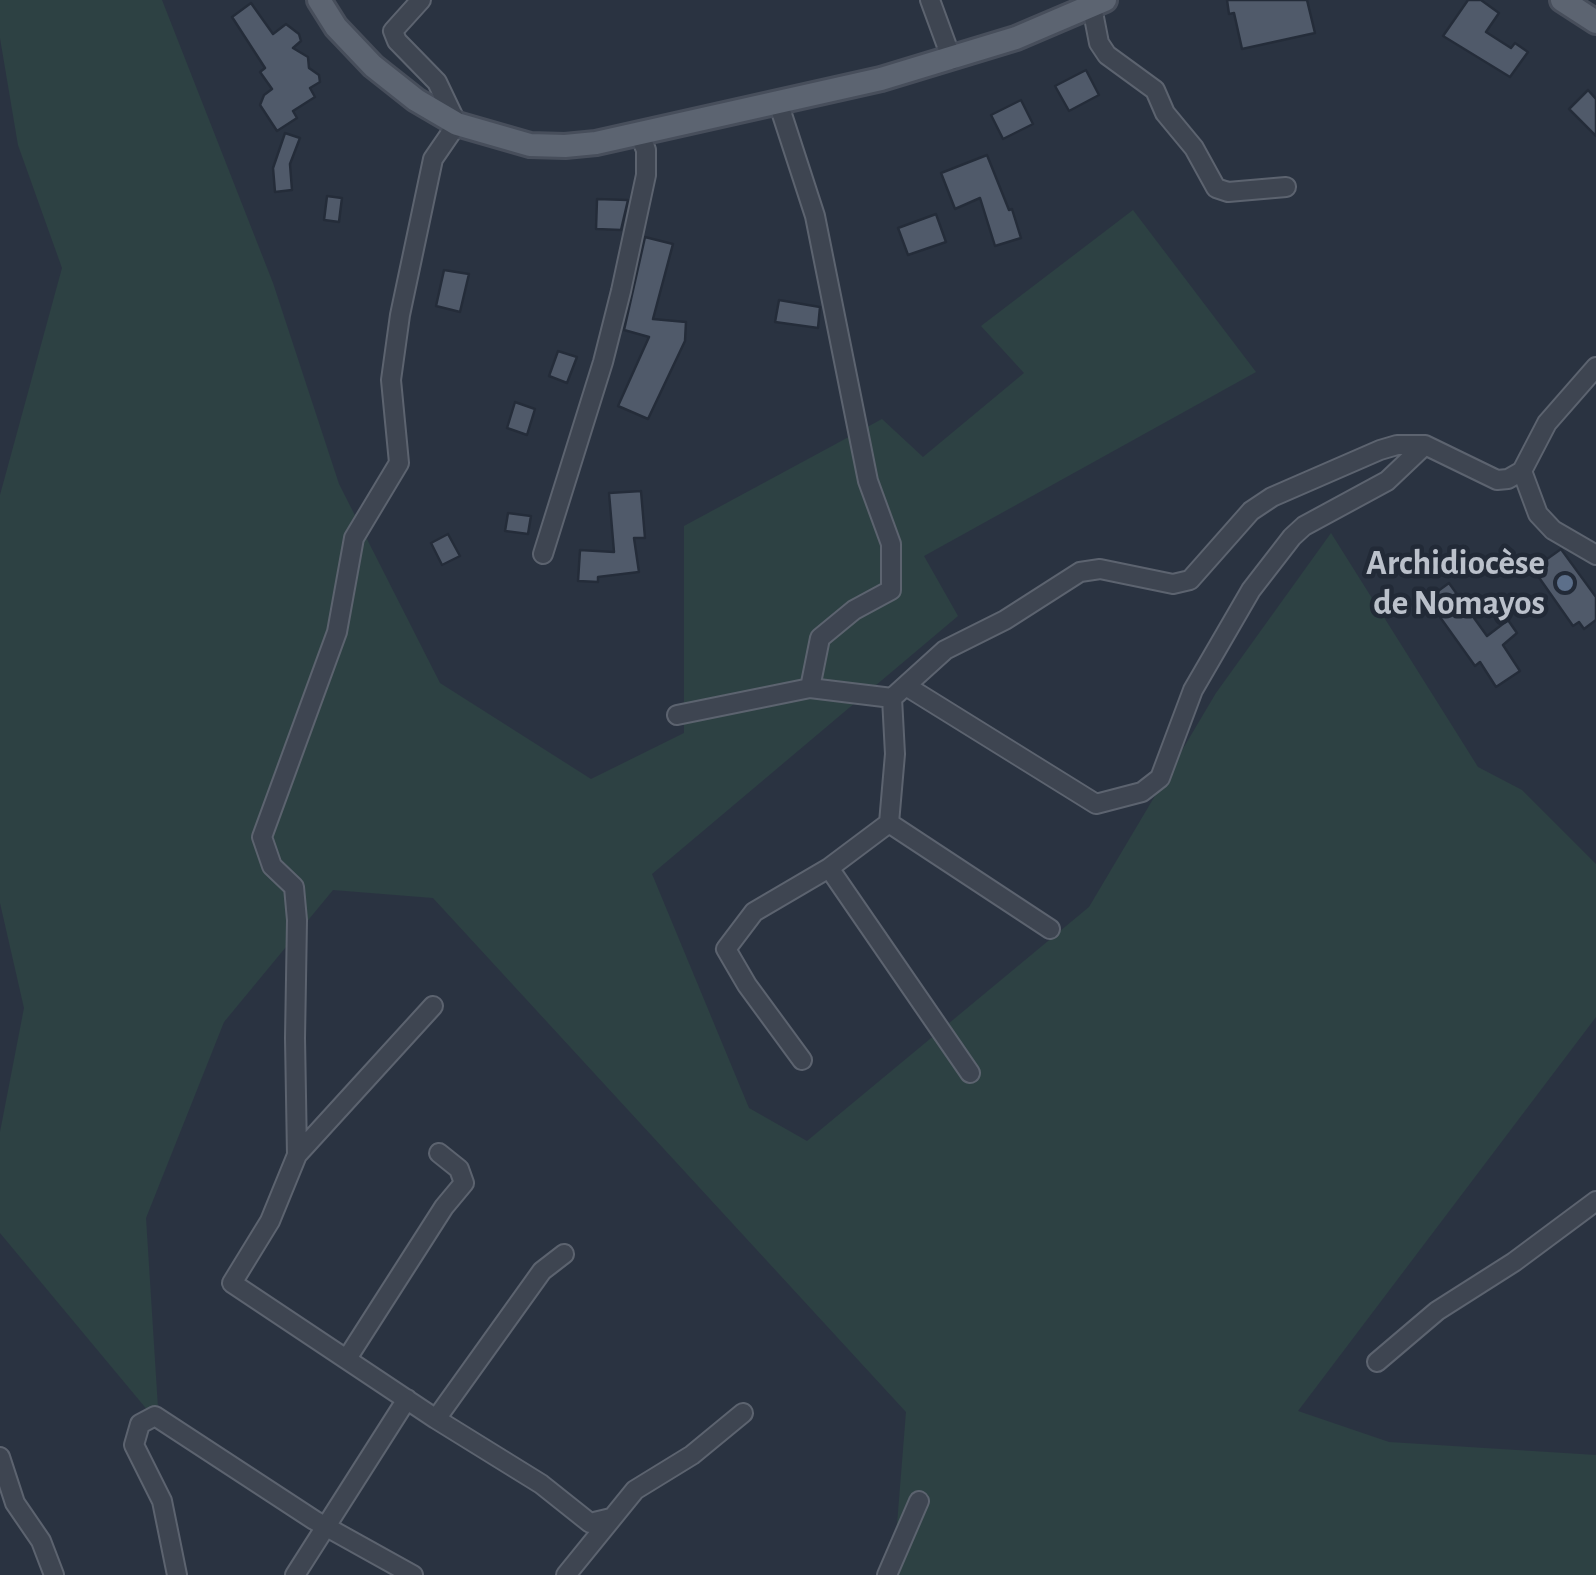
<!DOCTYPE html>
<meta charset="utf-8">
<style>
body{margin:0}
canvas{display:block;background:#2a3341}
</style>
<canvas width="1596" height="1575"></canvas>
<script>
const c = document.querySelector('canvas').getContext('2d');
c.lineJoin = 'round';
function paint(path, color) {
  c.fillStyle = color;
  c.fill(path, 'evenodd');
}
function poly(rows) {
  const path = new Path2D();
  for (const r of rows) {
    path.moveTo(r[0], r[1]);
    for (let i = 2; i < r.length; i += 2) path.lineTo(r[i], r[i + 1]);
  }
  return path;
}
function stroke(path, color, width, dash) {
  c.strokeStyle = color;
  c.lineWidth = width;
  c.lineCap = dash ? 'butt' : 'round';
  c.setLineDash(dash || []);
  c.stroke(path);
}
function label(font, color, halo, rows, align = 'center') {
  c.font = font + ' "Alegreya Sans",sans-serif';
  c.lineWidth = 9;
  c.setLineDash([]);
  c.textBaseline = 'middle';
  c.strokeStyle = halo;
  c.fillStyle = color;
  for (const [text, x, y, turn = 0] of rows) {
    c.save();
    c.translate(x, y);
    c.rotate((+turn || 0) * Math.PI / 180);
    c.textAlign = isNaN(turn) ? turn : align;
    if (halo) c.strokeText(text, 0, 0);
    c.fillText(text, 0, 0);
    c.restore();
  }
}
paint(poly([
 [0,0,162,0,273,283,339,484,440,683,591,779,684,733,684,526,882,419,923,457,1024,373,981,326,1133,210,1256,372,924,556,958,616,652,874,749,1108,807,1141,1089,907,1216,693,1331,533,1478,767,1522,790,1596,864,1596,1017,1298,1411,1389,1442,1596,1455,1596,1575,893,1575,906,1412,433,898,333,890,224,1022,146,1218,159,1424,0,1233,0,1132,24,1008,0,903,0,495,62,268,18,145,0,38]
]), '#2d4143');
const building = poly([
 [1227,0,1307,0,1315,33,1242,49,1234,13,1229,14,1227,0],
 [1468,0,1481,0,1499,13,1486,32,1511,48,1515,43,1528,52,1510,77,1443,36,1468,0],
 [251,3,273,34,286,24,299,34,301,41,293,48,308,57,309,68,319,75,320,82,310,88,315,97,293,111,297,118,277,131,260,105,264,95,272,89,260,72,265,68,232,17,251,3],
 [1086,70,1099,95,1069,111,1055,86,1086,70],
 [1588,90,1596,99,1596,136,1569,109,1588,90],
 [1021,100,1033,124,1003,139,991,115,1021,100],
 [285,133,300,138,290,164,292,190,275,192,273,168,285,133],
 [987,155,1009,210,1012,209,1021,238,995,246,980,198,955,209,941,173,987,155],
 [327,196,342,198,339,222,324,220,327,196],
 [597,199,628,200,621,230,596,229,597,199],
 [936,214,946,242,908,255,898,228,936,214],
 [645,237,673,244,653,319,686,322,685,341,648,419,618,406,649,337,624,330,645,237],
 [444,270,469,274,460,312,436,306,444,270],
 [779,300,820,307,818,328,775,322,779,300],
 [558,351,577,357,567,383,549,376,558,351],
 [515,402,535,409,527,435,507,428,515,402],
 [641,491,645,538,634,538,639,572,598,577,598,582,578,581,580,550,614,552,609,493,641,491],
 [508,513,531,516,528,534,505,531,508,513],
 [448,534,460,556,442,565,431,543,448,534],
 [1561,549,1596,597,1596,620,1584,629,1579,622,1573,626,1533,569,1561,549],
 [1449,583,1487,636,1508,620,1517,633,1503,645,1520,671,1496,687,1480,662,1475,666,1427,599,1449,583]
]);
paint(building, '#505a6a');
stroke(building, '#242c39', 2.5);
const minor = poly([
 [421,0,393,31,397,41,437,82,457,124,433,159,400,315,391,380,399,463,354,538,337,632,262,837,272,866,294,887,297,920,295,1038,297,1155,270,1221,232,1283,436,1419,541,1484,590,1523,611,1518],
 [930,0,952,60],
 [1092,7,1099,43,1107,55,1155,90,1165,113,1194,148,1216,188,1228,192,1286,187],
 [778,102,815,216,868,481,891,544,891,590,854,610,820,638,810,688],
 [1522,471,1538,514,1553,530,1596,555],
 [543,554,603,362,621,291,646,175,646,150,639,133],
 [906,686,1096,804,1142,792,1160,778,1193,690,1251,590,1292,537,1304,526,1387,481,1425,445],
 [677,715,810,688,892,698],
 [889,823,1050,929],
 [829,868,970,1073],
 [802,1060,747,985,726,949,754,912,829,868,889,823,895,754,892,698,945,650,1005,620,1080,572,1100,569,1173,584,1190,580,1251,511,1272,497,1380,450,1397,445,1425,445,1497,480,1508,479,1522,471,1547,423,1596,367],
 [297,1155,433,1006],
 [348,1357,444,1207,464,1183,459,1169,439,1153],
 [1377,1362,1437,1311,1514,1262,1596,1201],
 [436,1419,542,1271,564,1254],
 [0,1457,15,1503,41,1541,54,1575],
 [177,1575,162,1501,134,1445,140,1424,155,1416,314,1520,413,1575],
 [295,1575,407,1399],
 [566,1575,635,1490,692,1455,743,1413],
 [887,1575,919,1501]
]);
const major = poly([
 [319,0,336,27,373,66,416,100,457,124,530,145,565,146,596,143,881,79,1016,38,1105,0],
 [1562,0,1596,22]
]);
stroke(minor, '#5c636f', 22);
stroke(major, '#474e5b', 28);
stroke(minor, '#3e4551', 18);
stroke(major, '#5c6471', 22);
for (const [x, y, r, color] of [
 [1565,583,10,"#5c6f8a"]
]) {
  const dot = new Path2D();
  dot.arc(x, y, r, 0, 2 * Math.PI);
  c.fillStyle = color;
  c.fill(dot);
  stroke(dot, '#222a37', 4);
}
label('bold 35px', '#bbc1cb', '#222a37', [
 ["Archidiocèse",1545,563],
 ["de Nomayos",1545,603]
], 'right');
</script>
